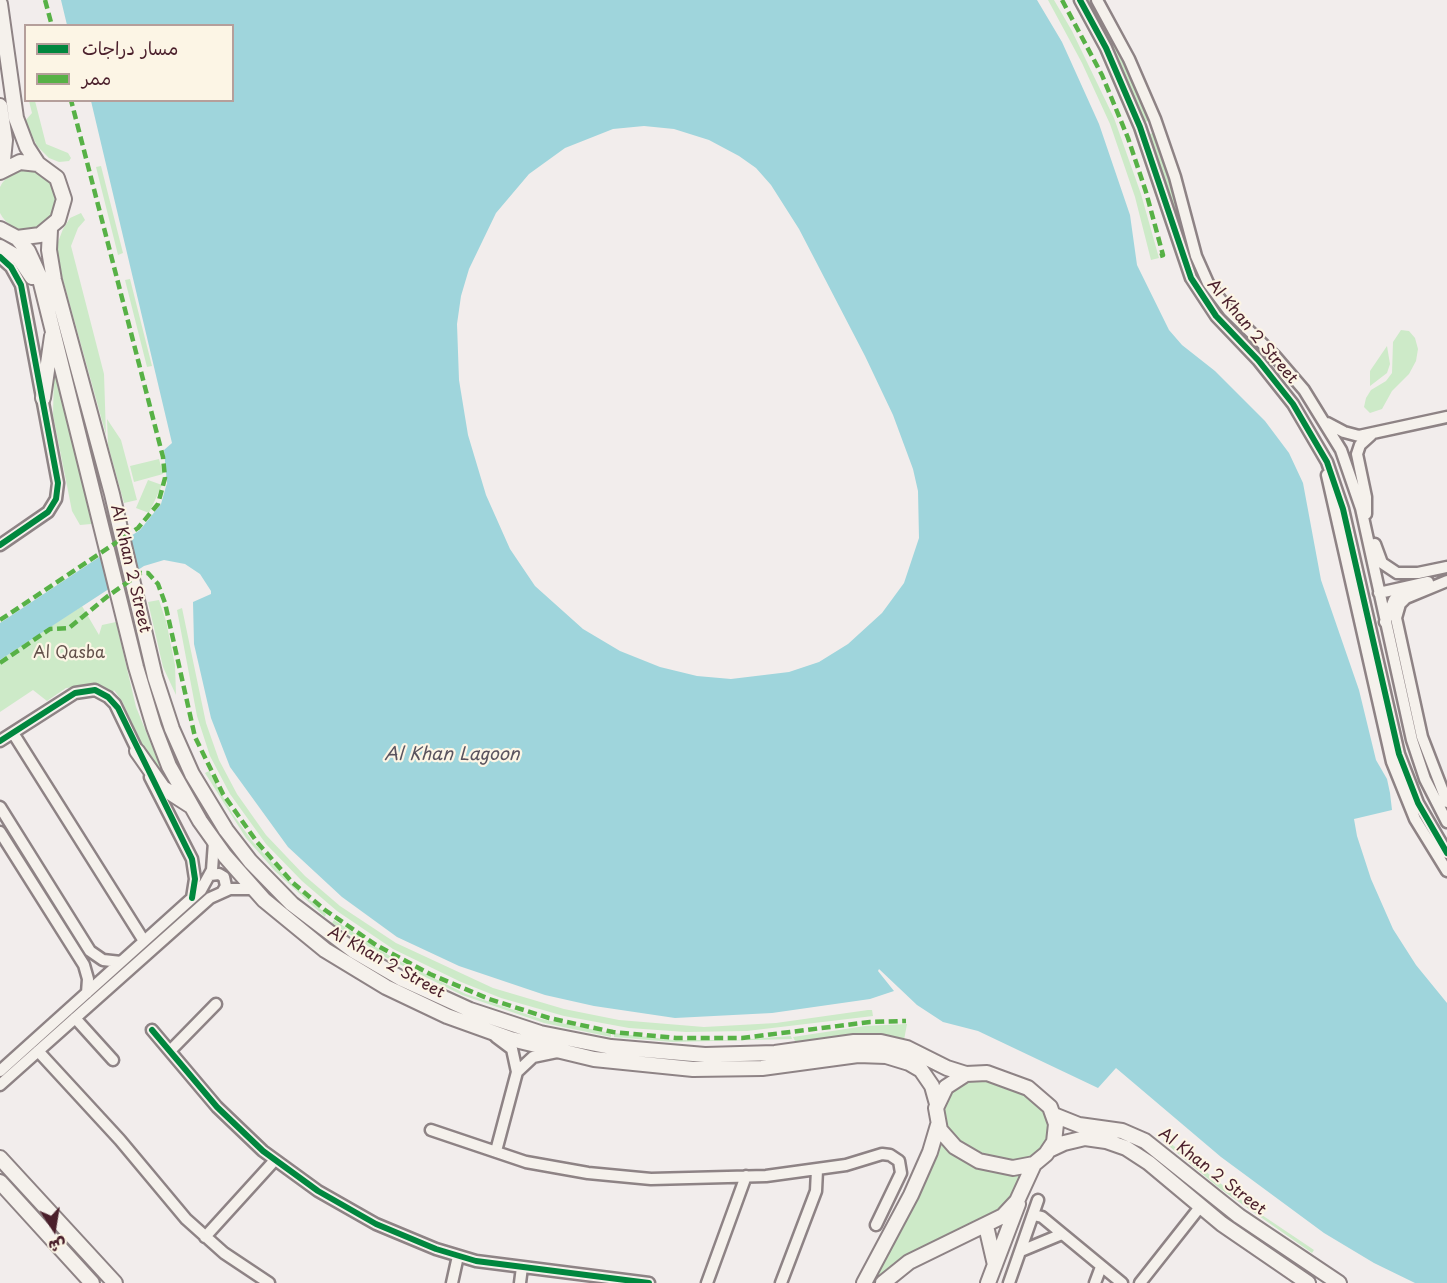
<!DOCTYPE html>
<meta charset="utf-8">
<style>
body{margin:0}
#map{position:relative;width:1447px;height:1283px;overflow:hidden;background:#f2edec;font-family:"Playpen Sans","Playpen Sans Arabic",sans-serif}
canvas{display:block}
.legend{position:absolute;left:24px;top:24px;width:210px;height:78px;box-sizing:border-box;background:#fcf5e5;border:2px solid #b59f9b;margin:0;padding:8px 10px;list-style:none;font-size:18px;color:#4a1f2b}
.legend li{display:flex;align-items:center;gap:12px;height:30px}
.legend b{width:30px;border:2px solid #b59f9b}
.north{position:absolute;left:24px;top:1199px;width:60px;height:60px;-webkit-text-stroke:4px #fcf5e5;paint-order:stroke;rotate:168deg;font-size:16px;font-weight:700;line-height:24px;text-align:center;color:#4a1f2b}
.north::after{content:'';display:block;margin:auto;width:21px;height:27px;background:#4a1f2b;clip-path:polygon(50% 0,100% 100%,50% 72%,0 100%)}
</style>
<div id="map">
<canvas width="1447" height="1283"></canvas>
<ul class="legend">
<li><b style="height:8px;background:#00873e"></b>مسار دراجات</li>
<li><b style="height:8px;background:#57b146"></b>ممر</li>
</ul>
<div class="north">ش</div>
</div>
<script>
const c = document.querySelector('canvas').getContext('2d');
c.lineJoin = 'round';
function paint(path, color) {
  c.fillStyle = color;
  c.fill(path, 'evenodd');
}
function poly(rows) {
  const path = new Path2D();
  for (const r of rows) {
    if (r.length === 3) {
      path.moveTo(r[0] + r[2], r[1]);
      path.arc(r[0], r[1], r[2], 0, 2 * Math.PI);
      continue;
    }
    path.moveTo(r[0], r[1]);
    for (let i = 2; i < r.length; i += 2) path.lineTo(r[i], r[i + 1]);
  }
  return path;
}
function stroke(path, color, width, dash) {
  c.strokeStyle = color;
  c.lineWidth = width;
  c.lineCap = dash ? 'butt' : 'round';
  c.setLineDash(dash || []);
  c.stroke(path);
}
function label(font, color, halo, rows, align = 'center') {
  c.font = font + ' "Playpen Sans",sans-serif';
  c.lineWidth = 4.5;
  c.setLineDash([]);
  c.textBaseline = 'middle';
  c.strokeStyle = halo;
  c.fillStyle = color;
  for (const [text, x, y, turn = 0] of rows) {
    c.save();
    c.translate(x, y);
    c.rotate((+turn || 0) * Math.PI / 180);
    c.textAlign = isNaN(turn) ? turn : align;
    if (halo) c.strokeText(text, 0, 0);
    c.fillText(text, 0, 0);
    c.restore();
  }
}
paint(poly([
 [1048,0,1054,0,1072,31,1114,118,1141,194,1159,258,1151,260,1135,197,1110,124,1082,63],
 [1087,0,1092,0,1110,34,1149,121,1145,122,1115,53],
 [29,101,35,101,46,144,68,153,71,158,69,161,59,162,49,158,37,146,25,121,32,113],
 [1153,133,1178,209,1183,239,1149,134],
 [101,166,123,253,118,255,96,167],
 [27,200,30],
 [81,213,85,220,78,228,71,246,104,374,106,435,57,258,58,242,63,229,70,218],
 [130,279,152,366,147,367,125,280],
 [1401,330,1409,331,1415,338,1418,349,1416,361,1409,374,1392,391,1382,409,1370,413,1364,407,1366,398,1371,390,1386,381,1392,373,1393,342],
 [1387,346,1390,364,1387,373,1370,386,1370,371],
 [54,371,93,523,91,524,80,525,72,511,53,415],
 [107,419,121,440,137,500,124,503,108,445],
 [159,459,163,474,134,482,130,466],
 [148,480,162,485,149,513,136,508],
 [159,600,166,621,175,665,176,695,163,667,148,602],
 [82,606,99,635,102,625,116,622,136,707,167,783,149,759,122,701,114,690,112,694,92,686,66,688,47,701,33,690,0,712,0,660],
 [182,608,206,723,219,760,237,794,266,835,305,876,340,906,396,943,493,988,564,1009,619,1020,704,1027,776,1023,868,1010,872,1010,873,1016,747,1031,686,1032,629,1028,564,1016,501,998,461,982,393,949,337,911,302,881,266,844,230,794,210,756,197,716,177,610],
 [209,771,232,813,253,842,293,885,326,914,325,917,275,871,246,838,205,773],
 [334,920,393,958,466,994,541,1019,611,1033,611,1037,544,1023,462,995,385,957,332,923],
 [907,1024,904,1040,881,1036,796,1043,793,1037,865,1026],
 [614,1033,673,1040,737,1040,791,1036,792,1039,673,1042,614,1037],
 [989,1079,1011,1086,1037,1101,1049,1118,1049,1139,1039,1153,1024,1162,994,1160,972,1152,948,1134,941,1116,946,1096,966,1080],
 [1165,1139,1250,1207,1314,1250,1312,1253,1219,1188,1163,1141],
 [940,1140,1025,1172,1018,1187,1004,1208,903,1259,876,1283,870,1283]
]), '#cdeac8');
paint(poly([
 [61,0,1037,0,1062,42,1099,124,1130,215,1137,265,1169,330,1182,345,1215,371,1265,421,1289,453,1303,483,1321,580,1359,690,1376,760,1387,779,1390,793,1392,810,1354,819,1357,836,1371,879,1393,929,1416,965,1447,1003,1447,1283,1415,1283,1374,1263,1324,1233,1221,1157,1116,1068,1098,1088,978,1031,943,1022,917,1005,879,969,878,971,894,991,870,999,772,1013,675,1018,594,1006,545,995,459,966,397,937,342,897,288,847,230,767,211,718,194,644,193,602,211,594,211,591,200,574,185,564,164,560,144,566,0,660,0,623,140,530,161,504,167,483,164,450,172,443,91,101,232,100,232,26,67,25],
 [644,126,674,129,709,140,739,156,756,168,771,185,799,229,865,356,893,415,913,469,918,491,919,538,904,583,882,613,848,644,819,662,789,672,731,679,697,676,660,667,620,651,583,629,535,586,510,549,486,495,468,435,459,380,457,324,461,296,469,269,496,213,529,174,565,148,613,129]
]), '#9fd5dc');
const minor = poly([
 [1080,0,1106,48,1140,127,1191,278,1216,316,1258,360,1293,404,1327,462,1343,509,1399,754,1418,803,1447,853],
 [1097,0,1129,59,1155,119,1175,177,1196,256,1208,283,1229,311,1274,355,1304,390,1341,450,1361,508,1412,740,1425,779,1447,822],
 [0,257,11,267,21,285,58,483,56,499,48,512,0,545],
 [1327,423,1344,432,1359,436,1447,417],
 [1327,475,1392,762,1415,819,1447,871],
 [1366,514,1366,497,1357,454,1360,445,1371,435],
 [1375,544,1382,563,1397,573,1418,573,1447,567],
 [1447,581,1406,598,1400,604,1396,618,1422,737,1447,802],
 [1379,593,1428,582],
 [1385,622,1394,600,1407,588],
 [13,733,144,941],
 [0,741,75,693,95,690,108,697,115,704,141,758],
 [150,777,192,859,195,879,192,898],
 [0,807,90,951,103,960,121,962],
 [0,832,84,965,88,979,87,993],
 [210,875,219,874,224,877,226,886,223,891],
 [75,1018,113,1060],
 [152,1030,217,1107,263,1151,318,1191,376,1224,436,1249,476,1261,649,1283],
 [496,1037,512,1049,517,1072,496,1151],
 [38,1051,120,1140,186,1219,224,1253,269,1283],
 [170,1051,216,1004],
 [0,1071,201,890,212,870,214,842],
 [517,1072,533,1057,557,1052],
 [0,1085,210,898,230,889,253,889],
 [431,1130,526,1162,588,1173,651,1179,766,1176,846,1165,882,1154,890,1155,899,1161,901,1173,876,1225],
 [1034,1215,1042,1217,1122,1283],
 [205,1237,275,1160],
 [1021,1251,1062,1234],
 [452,1283,458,1256],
 [520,1283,522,1267],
 [707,1283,746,1176],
 [781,1283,816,1191,817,1170],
 [1009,1283,1038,1200],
 [1095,1283,1101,1267],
 [1140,1283,1200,1207]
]);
const major = poly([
 [0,4,16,118,27,147,38,164],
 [0,106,5,140,2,170],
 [0,172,20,162,38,164,57,178,64,199,58,220,40,235,17,238,0,229],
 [50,230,49,250,54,280,112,494,155,677,172,729,192,774,226,830,250,861,292,904,354,951,402,979,470,1010,540,1033,611,1047,705,1055,775,1053,854,1042,881,1042,907,1048,947,1068,966,1074],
 [17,238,28,251,39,275,136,667,154,727,169,766,200,821,225,856,264,900,325,950,386,987,447,1016,511,1039,594,1059,693,1069,762,1068,858,1055,886,1056,909,1063,921,1070,932,1086,937,1104],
 [0,247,19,258,32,277],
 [43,398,52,336],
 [137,751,163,788,191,806],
 [987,1073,1028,1088,1050,1107,1056,1124,1054,1142,1046,1154,1034,1164,1013,1168,979,1161,955,1147,940,1130,936,1108,946,1087,966,1074,987,1073],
 [1054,1115,1079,1125,1122,1131,1145,1141,1239,1216,1339,1283],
 [1049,1150,1064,1143,1085,1138,1106,1141,1126,1148,1149,1163,1222,1224,1308,1283],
 [0,1158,115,1283],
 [0,1182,92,1283],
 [986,1226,995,1265],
 [864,1283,911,1195,930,1152,938,1125],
 [883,1283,909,1262,1003,1216,1017,1201,1034,1164],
 [988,1283,1018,1204]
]);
stroke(minor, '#8e8385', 15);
stroke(major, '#8e8385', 18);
stroke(minor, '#f5f1ec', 10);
stroke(major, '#f5f1ec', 14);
stroke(poly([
 [45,0,52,26],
 [1062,0,1102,75,1128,138,1146,192,1163,255,1160,256],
 [0,620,138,528,158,504,165,478,163,457,71,100],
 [0,663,50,629,69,628,108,596,141,573,148,573,158,584,165,603,195,737,223,794,257,842,292,882,325,910,376,945,430,974,489,999,549,1018,613,1032,676,1038,742,1038,870,1022,906,1021]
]), '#57b146', 4.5, [9, 4.5]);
stroke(poly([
 [1080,0,1106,48,1140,127,1191,278,1216,316,1258,360,1293,404,1327,462,1343,509,1399,754,1418,803,1447,853],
 [0,257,11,267,21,285,58,483,56,499,48,512,0,545],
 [0,741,75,693,95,690,108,697,118,708,192,859,195,879,192,898],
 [152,1030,217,1107,263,1151,318,1191,376,1224,436,1249,476,1261,649,1283]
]), '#00873e', 6);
label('16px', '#4a1f2b', '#fcf5e5', [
 ["Al Khan 2 Street",1252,332,50],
 ["Al Khan 2 Street",130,569,77],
 ["Al Khan 2 Street",386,963,29],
 ["Al Khan 2 Street",1212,1172,38]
]);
label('16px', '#63514b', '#fcf5e5', [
 ["Al Qasba",69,654]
]);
label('italic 18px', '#59535e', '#fcf5e5', [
 ["Al Khan Lagoon",452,755]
]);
</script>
